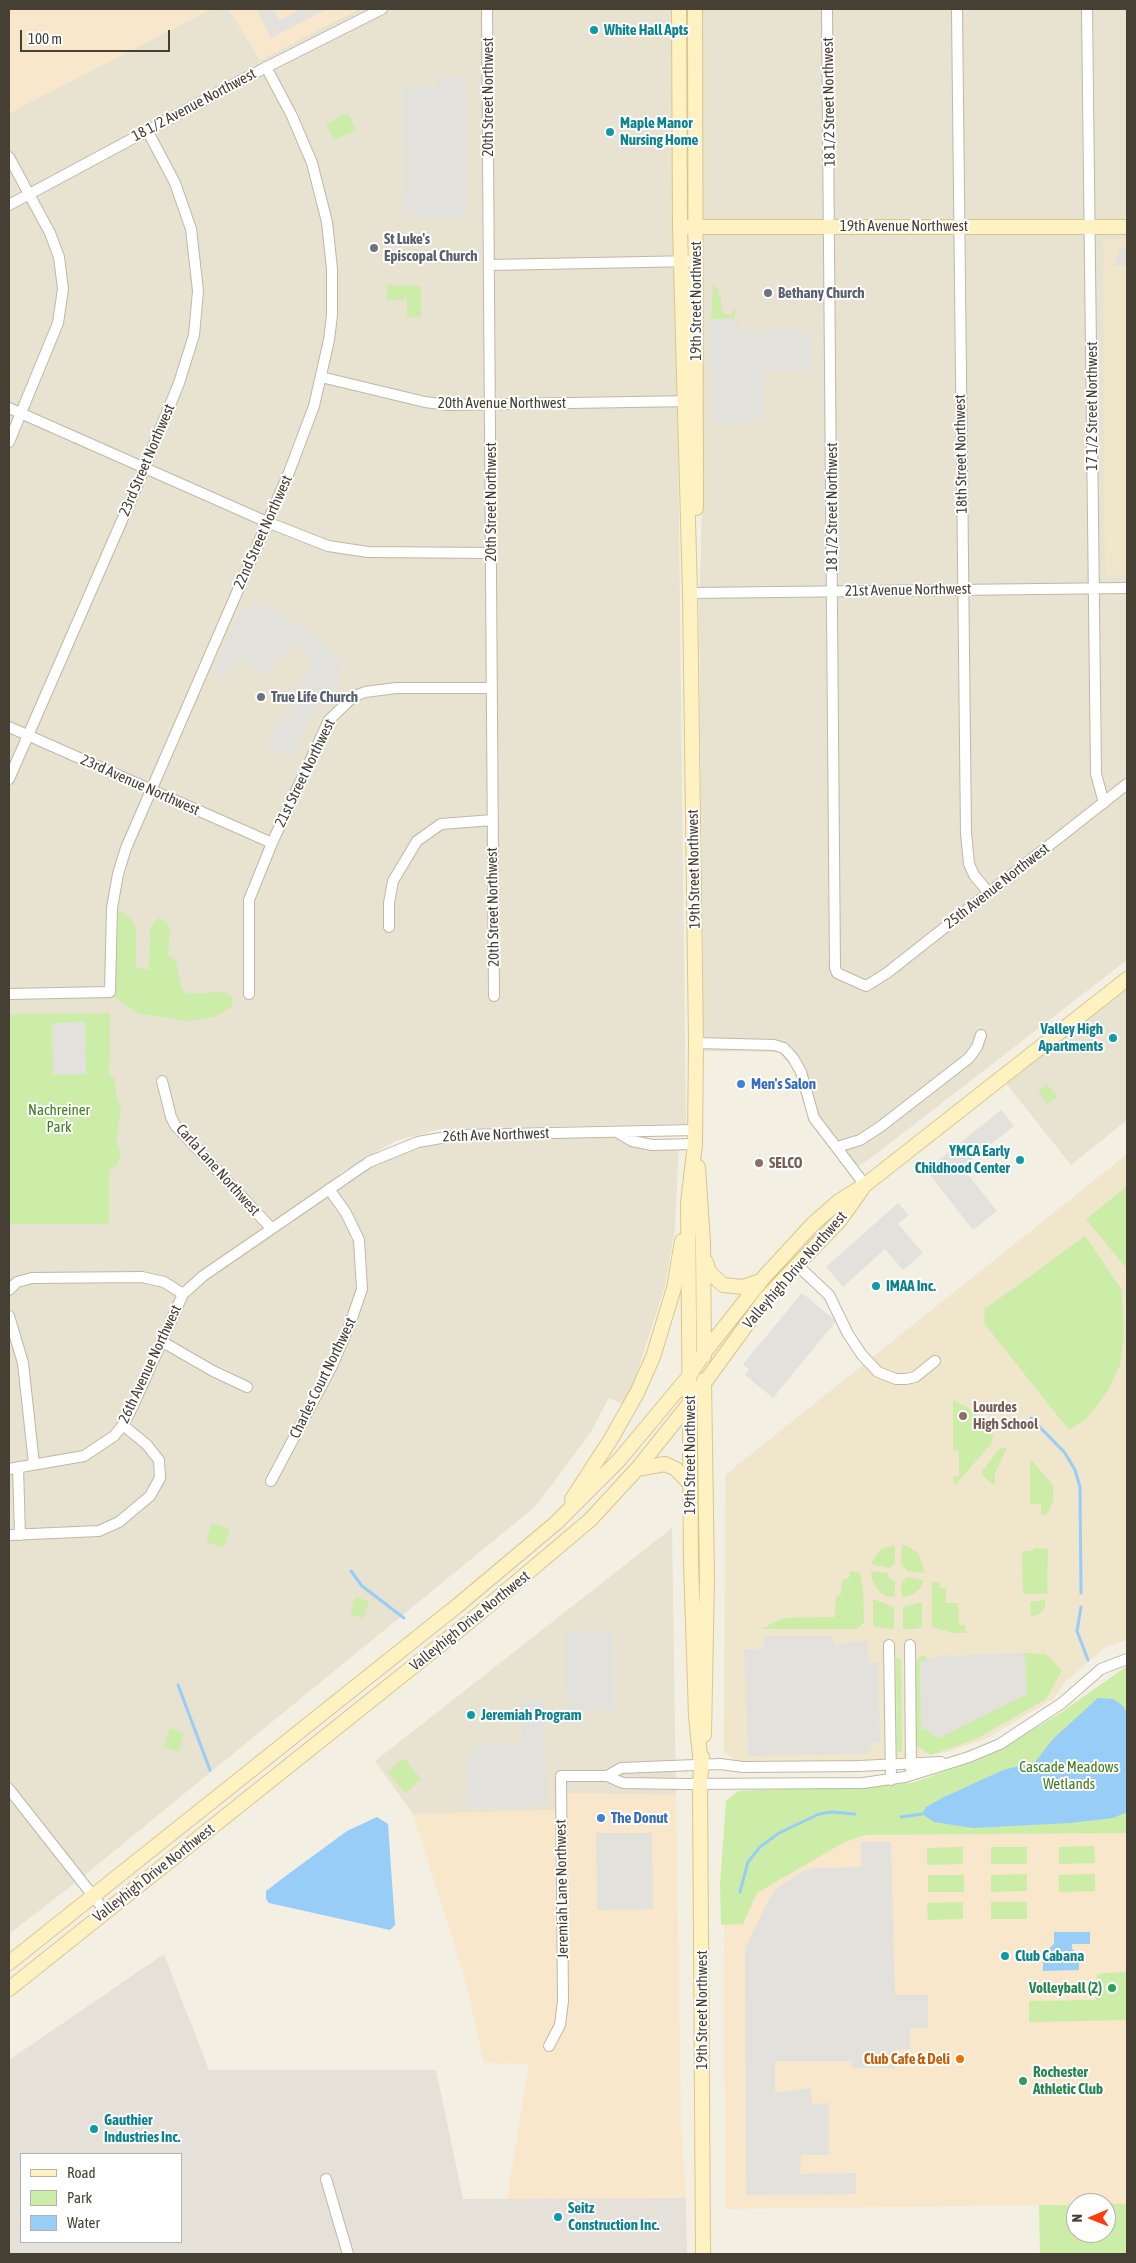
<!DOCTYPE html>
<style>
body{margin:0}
#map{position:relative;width:1136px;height:2263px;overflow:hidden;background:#f4efe3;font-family:"Asap Condensed",sans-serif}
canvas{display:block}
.frame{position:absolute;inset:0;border:10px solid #463f33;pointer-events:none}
.legend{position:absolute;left:20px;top:2153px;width:162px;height:90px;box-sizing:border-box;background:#fff;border:1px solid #b5b2ad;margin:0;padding:6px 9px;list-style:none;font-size:15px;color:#463f33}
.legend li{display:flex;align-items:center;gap:10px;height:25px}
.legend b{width:25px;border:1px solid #b5b2ad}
.north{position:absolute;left:1066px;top:2193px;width:50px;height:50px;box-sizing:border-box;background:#fff;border:1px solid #b5b2ad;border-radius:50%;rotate:269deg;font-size:14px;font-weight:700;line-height:20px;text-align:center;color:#463f33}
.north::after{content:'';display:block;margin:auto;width:18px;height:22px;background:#ff3c0f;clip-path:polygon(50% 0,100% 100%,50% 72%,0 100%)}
.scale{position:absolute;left:20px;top:30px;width:150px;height:22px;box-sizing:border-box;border:2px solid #463f33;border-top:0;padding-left:6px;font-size:15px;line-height:18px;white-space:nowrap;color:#463f33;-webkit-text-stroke:4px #fff;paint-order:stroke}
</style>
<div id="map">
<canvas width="1136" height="2263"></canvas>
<div class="frame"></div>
<ul class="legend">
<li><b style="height:6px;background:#fff2c2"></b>Road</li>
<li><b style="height:14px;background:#cbeda7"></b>Park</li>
<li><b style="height:14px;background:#98cdf8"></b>Water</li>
</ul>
<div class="north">N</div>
<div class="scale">100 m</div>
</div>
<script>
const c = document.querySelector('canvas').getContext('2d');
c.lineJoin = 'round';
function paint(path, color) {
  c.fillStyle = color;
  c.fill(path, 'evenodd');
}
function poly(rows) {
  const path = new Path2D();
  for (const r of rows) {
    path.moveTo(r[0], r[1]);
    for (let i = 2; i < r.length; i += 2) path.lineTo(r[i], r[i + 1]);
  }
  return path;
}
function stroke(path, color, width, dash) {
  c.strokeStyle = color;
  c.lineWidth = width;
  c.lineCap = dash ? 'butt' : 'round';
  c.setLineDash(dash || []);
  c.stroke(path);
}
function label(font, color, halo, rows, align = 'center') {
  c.font = font + ' "Asap Condensed",sans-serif';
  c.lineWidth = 4;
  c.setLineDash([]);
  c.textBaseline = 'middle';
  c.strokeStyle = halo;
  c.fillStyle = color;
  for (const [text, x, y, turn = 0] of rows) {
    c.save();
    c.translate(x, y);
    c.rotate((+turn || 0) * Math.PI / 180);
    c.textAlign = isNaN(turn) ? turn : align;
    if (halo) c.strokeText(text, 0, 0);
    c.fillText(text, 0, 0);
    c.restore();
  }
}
paint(poly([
 [211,9,229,9,260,60,359,9,673,9,686,1124,441,1129,395,1141,340,1173,330,1188,418,1142,617,1132,632,1141,679,1145,675,1227,665,1286,634,1382,624,1405,609,1398,590,1433,536,1506,80,1879,9,1934,9,113],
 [703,9,1127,9,1127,960,872,1157,851,1171,838,1155,799,1075,779,1052,704,1051,699,618,702,500],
 [1127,979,1127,1120,1071,1165,1001,1077],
 [672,1528,676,1795,557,1793,557,1810,413,1814,375,1761]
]), '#e8e2d1');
paint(poly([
 [9,9,211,9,9,113],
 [229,9,359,9,260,60],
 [556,1793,676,1795,681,2122,686,2198,507,2199,529,2064,484,2063,465,1979,413,1814,556,1810],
 [1127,1833,1127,2204,725,2209,724,1924,743,1924,757,1893,843,1843,865,1835]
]), '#f8e7cb');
paint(poly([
 [164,1954,209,2070,436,2070,463,2199,686,2198,687,2254,9,2254,9,2060],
 [21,2154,181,2154,181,2242,21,2242]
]), '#e5e0d8');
paint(poly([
 [1103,239,1127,239,1127,575,1105,575],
 [1127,1154,1127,1640,1105,1647,1065,1682,1053,1699,985,1739,950,1751,925,1756,867,1760,737,1761,724,1752,725,1475]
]), '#efe6cb');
paint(poly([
 [348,113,356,130,334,140,326,124],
 [713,283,718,289,718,294,721,295,721,307,724,314,732,314,733,309,735,309,735,318,711,319],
 [387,285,421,286,421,317,407,317,407,297,404,297,403,300,387,300],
 [121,911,132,920,136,929,136,968,149,970,150,928,158,918,166,922,170,930,168,955,176,961,181,987,187,994,224,992,233,998,232,1007,214,1017,189,1021,140,1014,115,998,110,991,112,947,105,934,110,913],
 [110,1013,109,1075,115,1079,116,1096,121,1108,116,1140,121,1155,117,1165,109,1170,109,1224,12,1224,9,1227,9,1014],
 [1047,1084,1057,1097,1048,1104,1038,1091],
 [1127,1186,1127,1269,1086,1219],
 [1085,1236,1122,1290,1124,1336,1120,1365,1106,1394,1086,1419,1069,1430,984,1323,985,1309],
 [953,1400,967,1407,990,1429,993,1436,991,1444,955,1485,953,1477,959,1476,959,1451,953,1450],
 [1000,1448,1007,1448,995,1473,995,1484,993,1485,981,1473],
 [1030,1461,1032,1461,1053,1485,1053,1501,1047,1514,1041,1515,1041,1504,1030,1504],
 [212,1523,230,1529,224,1547,206,1542],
 [902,1545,908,1546,919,1554,925,1573,908,1571,901,1563],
 [895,1546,895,1563,889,1568,871,1564,879,1551,887,1547],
 [1035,1548,1048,1549,1047,1594,1023,1594,1022,1555,1024,1551,1032,1551],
 [850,1571,859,1572,863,1589,864,1622,860,1627,856,1629,761,1629,783,1618,835,1617,836,1597,841,1594,842,1580,849,1578],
 [871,1571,888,1573,889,1578,895,1582,895,1596,888,1597,880,1592,873,1582],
 [907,1577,924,1580,920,1588,913,1594,902,1598,901,1584],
 [932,1582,939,1582,940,1588,946,1588,946,1603,958,1603,959,1625,965,1625,966,1633,953,1633,932,1627],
 [355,1597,369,1601,363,1618,350,1614],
 [873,1599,894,1607,894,1629,875,1627,873,1624],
 [1045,1600,1045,1608,1039,1614,1031,1617,1030,1602],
 [922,1602,922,1626,917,1629,903,1629,903,1607],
 [1025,1653,1046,1654,1062,1670,1046,1699,976,1739,931,1755,916,1745,915,1663,919,1657,925,1656,927,1659,926,1661,921,1662,921,1728,929,1730,934,1737,941,1737,1026,1694],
 [896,1657,901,1659,902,1752,897,1752],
 [1127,1666,1127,1833,865,1835,843,1843,757,1893,743,1924,721,1925,720,1885,726,1801,738,1791,912,1783,992,1754,1059,1714],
 [170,1728,184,1733,178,1752,164,1747],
 [404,1758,421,1779,405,1793,388,1772],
 [1094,1846,1095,1863,1059,1864,1059,1847],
 [963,1847,963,1864,927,1865,927,1848],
 [991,1847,1027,1847,1027,1864,991,1864],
 [1027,1874,1027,1891,991,1892,991,1875],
 [1095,1874,1095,1891,1059,1892,1059,1875],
 [928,1875,964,1875,964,1892,928,1892],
 [963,1902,963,1919,928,1920,927,1903],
 [991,1902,1027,1902,1027,1919,991,1919],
 [1127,1972,1127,2020,1029,2022,1029,2001,1096,2000,1097,1975,1103,1973],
 [1106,2204,1127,2204,1127,2254,1040,2254,1039,2205,1076,2205,1076,2233,1106,2233]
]), '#cbeda7');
paint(poly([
 [256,9,273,9,279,20,301,9,327,9,271,38],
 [438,77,467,77,467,216,403,216,402,87,438,87],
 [1127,248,1127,266,1114,266,1120,249],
 [738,319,738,331,812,330,812,372,764,373,764,422,712,423,711,320],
 [254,599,310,632,342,662,341,678,310,716,292,757,268,748,278,722,294,706,287,697,316,662,295,643,263,677,249,663,238,657,223,680,212,675,242,608,248,611],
 [85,1022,86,1074,53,1075,52,1023],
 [1001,1110,1014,1126,962,1167,997,1211,973,1230,926,1170],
 [898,1203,909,1215,898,1224,923,1253,903,1270,885,1249,843,1287,826,1267],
 [802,1293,836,1321,773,1398,745,1375,749,1369,743,1364],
 [566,1631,613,1631,614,1710,567,1710],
 [764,1636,833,1636,834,1646,855,1641,867,1641,869,1662,878,1662,880,1742,873,1742,870,1750,864,1754,748,1756,744,1649,764,1649],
 [1025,1653,1027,1694,941,1737,934,1737,929,1730,921,1729,920,1662,940,1656],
 [521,1700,544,1700,546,1806,463,1807,463,1798,468,1798,467,1757,482,1743,522,1742],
 [596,1833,652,1833,653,1909,597,1910],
 [861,1842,891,1842,895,1995,928,1995,928,2028,910,2028,910,2049,895,2050,895,2068,852,2068,852,2061,775,2061,775,2093,811,2088,812,2104,829,2103,829,2155,801,2155,800,2174,856,2173,856,2194,746,2195,745,1949,769,1899,779,1887,803,1871,814,1868,861,1867]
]), '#e3e1dc');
paint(poly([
 [1098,1698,1113,1699,1123,1706,1127,1713,1127,1812,1113,1818,1070,1823,973,1828,934,1822,922,1814,926,1807,944,1797,1003,1770,1035,1762,1053,1739],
 [377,1817,388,1824,395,1925,390,1930,269,1903,266,1899,266,1891,287,1875,347,1831],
 [1054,1932,1090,1932,1090,1944,1072,1944,1072,1949,1079,1954,1079,1970,1043,1971,1043,1954,1054,1944]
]), '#98cdf8');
stroke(poly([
 [1031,1418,1065,1453,1075,1470,1080,1487,1081,1593],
 [351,1571,362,1586,404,1618],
 [1081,1607,1077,1631,1088,1660],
 [178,1685,210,1770],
 [901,1817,922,1814],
 [740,1892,748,1862,760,1847,779,1833,819,1814,832,1812,855,1814]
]), '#98cdf8', 3);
const street = poly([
 [487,9,494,996],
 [827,9,835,968,837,973,866,986,887,973,1127,784],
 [957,9,966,833,969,864,974,875,988,892],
 [1087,9,1096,774,1104,803],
 [9,157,50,233,59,257,63,289,58,323,9,442],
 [9,205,251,75,382,9],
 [489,265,696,261],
 [321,377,425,402,448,405,692,401],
 [9,408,267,522,328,546,368,552,491,553],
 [690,593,1127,588],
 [9,727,272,843],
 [9,779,140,479,179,383,194,335,198,291,191,229,175,183,147,130],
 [389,927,389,903,393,881,417,841,441,824,493,820],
 [9,994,110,992,112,908,118,874,126,848,288,475,314,406,329,340,332,315,332,269,327,222,312,163,292,116,266,67],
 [249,994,249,900,272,843,329,720,353,697,365,692,396,688,492,688],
 [696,1043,774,1045,784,1048,793,1058,801,1072,814,1118,865,1185],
 [162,1081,171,1117,175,1125,271,1228],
 [617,1132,632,1141,652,1145,695,1144],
 [837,1147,860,1140,880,1127,969,1058,977,1047,981,1035],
 [797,1265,829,1295,848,1334,862,1355,878,1372,896,1379,906,1379,915,1377,935,1361],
 [9,1290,17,1282,32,1278,142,1277,164,1282,183,1294],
 [9,1316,23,1363,34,1464],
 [161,1341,213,1371,247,1387],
 [18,1467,20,1535],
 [9,1469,84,1456,114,1436,123,1425,132,1408,183,1294,203,1276,369,1162,418,1142,458,1135,695,1130],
 [271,1481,332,1366,350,1324,362,1289,359,1240,346,1213,329,1189],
 [9,1535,99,1531,119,1522,150,1496,160,1478,159,1460,147,1445,123,1425],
 [889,1645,891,1780],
 [910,1645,911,1770],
 [607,1776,621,1768,720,1764,743,1767,859,1766,941,1762],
 [9,1789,105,1911],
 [549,2046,560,2025,563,2001,561,1776,607,1776,623,1783,684,1784,863,1783,905,1777,969,1757,1000,1744,1062,1703,1101,1669,1127,1659],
 [326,2179,348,2254]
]);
const secondary = poly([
 [679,9,680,227,690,593,696,1043,695,1144,688,1203,691,1562,696,1716,701,1766],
 [695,9,696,508],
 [688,227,1127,227],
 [698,1167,703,1243,704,1356],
 [706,1262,709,1272,723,1285,743,1287,760,1281],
 [637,1469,665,1464,676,1469,690,1484],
 [572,1499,611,1439,637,1393,653,1357,674,1288,682,1241],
 [704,1735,707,1579,704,1380],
 [702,1757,700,1783,703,2254],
 [9,1963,457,1606,556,1523,620,1459,690,1375,704,1353,764,1277,813,1224,839,1201,865,1185,1127,979],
 [9,1989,469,1622,590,1520,637,1469,689,1404,766,1298,840,1220,862,1189]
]);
stroke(street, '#c0b8a5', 12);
stroke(secondary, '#d8c78d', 16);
stroke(street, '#fff', 10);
stroke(secondary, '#fff2c2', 14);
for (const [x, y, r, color] of [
 [594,30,5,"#0f9aa8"],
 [610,132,5,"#0f9aa8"],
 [374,248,5,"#6b7280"],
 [768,293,5,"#6b7280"],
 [261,697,5,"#6b7280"],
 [1113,1038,5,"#0f9aa8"],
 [741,1084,5,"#3f7fe0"],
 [1020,1160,5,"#0f9aa8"],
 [759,1163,5,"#8d6e63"],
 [876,1286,5,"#0f9aa8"],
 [963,1416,5,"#8d6e63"],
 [471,1715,5,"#0f9aa8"],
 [601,1818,5,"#3f7fe0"],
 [1005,1956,5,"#0f9aa8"],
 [1112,1988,5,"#2e9e5b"],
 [960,2059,5,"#e8710a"],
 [1023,2081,5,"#2e9e5b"],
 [94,2129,5,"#0f9aa8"],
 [558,2217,5,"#0f9aa8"]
]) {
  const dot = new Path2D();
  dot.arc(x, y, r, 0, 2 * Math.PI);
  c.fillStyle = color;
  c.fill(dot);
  stroke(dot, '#fff', 2);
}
label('bold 15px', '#0d838f', '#fff', [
 ["White Hall Apts",604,30],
 ["Maple Manor",620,123],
 ["Nursing Home",620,140],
 ["Valley High",1103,1029,"right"],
 ["Apartments",1103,1046,"right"],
 ["YMCA Early",1010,1151,"right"],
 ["Childhood Center",1010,1168,"right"],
 ["IMAA Inc.",886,1286],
 ["Jeremiah Program",481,1715],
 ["Club Cabana",1015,1956],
 ["Gauthier",104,2120],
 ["Industries Inc.",104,2137],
 ["Seitz",568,2208],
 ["Construction Inc.",568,2225]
], 'left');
label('15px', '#463f33', '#fff', [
 ["20th Street Northwest",488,97,-90],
 ["18 1/2 Street Northwest",829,102,-91],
 ["18 1/2 Avenue Northwest",194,105,-28],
 ["19th Avenue Northwest",904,226],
 ["19th Street Northwest",696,301,-90],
 ["20th Avenue Northwest",502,403],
 ["17 1/2 Street Northwest",1092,406,-90],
 ["18th Street Northwest",961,454,-91],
 ["23rd Street Northwest",147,460,-67],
 ["20th Street Northwest",491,502,-90],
 ["18 1/2 Street Northwest",832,507,-90],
 ["22nd Street Northwest",263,532,-66],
 ["21st Avenue Northwest",908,590,-1],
 ["21st Street Northwest",305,773,-64],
 ["23rd Avenue Northwest",140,785,24],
 ["19th Street Northwest",694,869,-91],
 ["25th Avenue Northwest",997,886,-38],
 ["20th Street Northwest",493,907,-91],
 ["26th Ave Northwest",496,1135,-2],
 ["Carla Lane Northwest",218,1170,48],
 ["Valleyhigh Drive Northwest",795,1270,-49],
 ["26th Avenue Northwest",150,1364,-65],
 ["Charles Court Northwest",323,1378,-64],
 ["19th Street Northwest",690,1455,-90],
 ["Valleyhigh Drive Northwest",470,1621,-39],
 ["Valleyhigh Drive Northwest",154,1873,-38],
 ["Jeremiah Lane Northwest",562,1889,-91],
 ["19th Street Northwest",702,2010,-90]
]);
label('bold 15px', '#5b616d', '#fff', [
 ["St Luke's",384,239],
 ["Episcopal Church",384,256],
 ["Bethany Church",778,293],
 ["True Life Church",271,697]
], 'left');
label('bold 15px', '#366cbe', '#fff', [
 ["Men's Salon",751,1084],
 ["The Donut",611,1818]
], 'left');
label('15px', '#407e20', '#fff', [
 ["Nachreiner",59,1110],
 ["Park",59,1127],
 ["Cascade Meadows",1069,1767],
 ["Wetlands",1069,1784]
]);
label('bold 15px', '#785e54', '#fff', [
 ["SELCO",769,1163],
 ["Lourdes",973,1407],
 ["High School",973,1424]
], 'left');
label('bold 15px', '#27864d', '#fff', [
 ["Volleyball (2)",1102,1988],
 ["Rochester",1033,2072,"left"],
 ["Athletic Club",1033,2089,"left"]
], 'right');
label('bold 15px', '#c56008', '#fff', [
 ["Club Cafe & Deli",950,2059]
], 'right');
</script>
